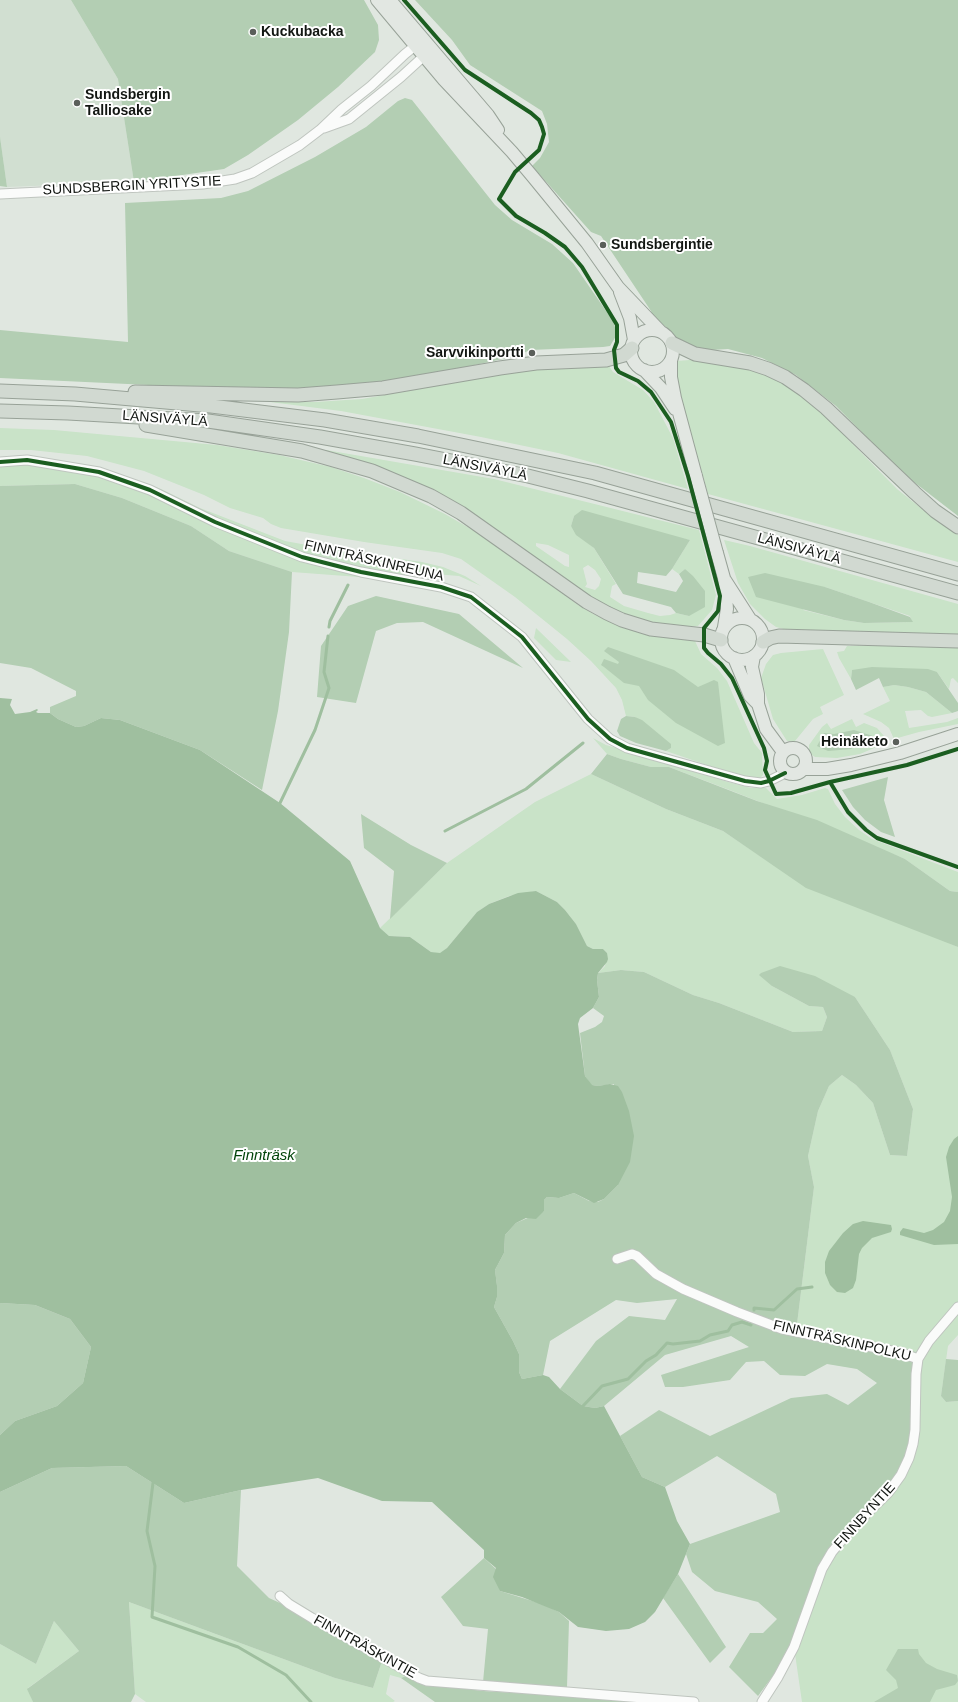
<!DOCTYPE html>
<meta charset="utf-8">
<style>
body{margin:0}
canvas{display:block;background:#e0e7e0}
</style>
<canvas width="958" height="1702"></canvas>
<script>
const c = document.querySelector('canvas').getContext('2d');
c.lineJoin = 'round';
function paint(path, color) {
  c.fillStyle = color;
  c.fill(path, 'evenodd');
}
function poly(rows) {
  const path = new Path2D();
  for (const r of rows) {
    if (r.length === 3) {
      path.moveTo(r[0] + r[2], r[1]);
      path.arc(r[0], r[1], r[2], 0, 2 * Math.PI);
      continue;
    }
    path.moveTo(r[0], r[1]);
    for (let i = 2; i < r.length; i += 2) path.lineTo(r[i], r[i + 1]);
  }
  return path;
}
function stroke(path, color, width, dash) {
  c.strokeStyle = color;
  c.lineWidth = width;
  c.lineCap = dash ? 'butt' : 'round';
  c.setLineDash(dash || []);
  c.stroke(path);
}
function label(font, color, halo, rows, align = 'center') {
  c.font = font + ' Helvetica,sans-serif';
  c.lineWidth = 4;
  c.setLineDash([]);
  c.textBaseline = 'middle';
  c.strokeStyle = halo;
  c.fillStyle = color;
  for (const [text, x, y, turn = 0] of rows) {
    c.save();
    c.translate(x, y);
    c.rotate((+turn || 0) * Math.PI / 180);
    c.textAlign = isNaN(turn) ? turn : align;
    if (halo) c.strokeText(text, 0, 0);
    c.fillText(text, 0, 0);
    c.restore();
  }
}
paint(poly([
 [0,0,71,0,118,79,134,182,7,187,0,137]
]), '#d1dfd1');
paint(poly([
 [703,359,750,369,773,378,792,389,817,408,897,489,937,521,958,535,958,562,708,494,674,372,676,361],
 [609,366,613,372,643,390,654,402,673,438,688,489,558,453,481,437,341,411,270,402,315,402,362,399,520,371,543,368],
 [0,428,54,430,130,437,217,445,279,455,331,467,364,478,400,492,445,514,483,536,578,605,595,615,623,628,643,633,690,638,695,641,701,654,717,668,727,681,754,743,762,753,763,775,760,778,751,778,733,774,666,751,671,748,635,717,626,716,622,700,616,688,591,661,567,639,515,597,461,559,442,553,364,542,281,528,271,524,263,518,230,508,204,495,144,471,87,456,31,450,0,450],
 [326,450,494,479,699,530,716,595,712,610,698,626,689,627,646,623,632,619,589,598,500,533,325,451],
 [574,516,690,540,672,569,679,574,685,569,689,616,676,613,670,615,660,616,648,613,624,606,610,597,612,586,616,584,594,548,571,526],
 [536,543,548,545,569,555,569,567,565,566,536,546],
 [588,565,595,570,601,579,599,586,595,590,585,587,587,584,583,568],
 [35,460,109,472,134,479,161,489,200,508,285,541,318,547,422,562,443,567,465,576,481,586,459,576,422,573,372,578,292,572,229,551,191,526,122,498,75,484,0,486,0,463],
 [724,540,750,546,958,604,958,634,788,630,776,627,765,619,750,604,738,583],
 [825,587,910,616,912,622,864,623,844,620,803,610],
 [536,628,571,662,556,660,534,638],
 [888,645,958,647,958,683,953,678,951,679,949,689,937,672,852,670,851,679,839,658,837,652,844,651,847,646],
 [823,649,844,695,820,707,823,714,813,719,795,741,787,741,773,719,761,678,766,664,773,655,781,653],
 [894,685,908,687,926,692,952,713,932,717,928,716,921,710,905,711,909,728,947,722,958,718,958,724,919,732,894,739,889,728,881,722,863,714,890,701,883,687],
 [852,719,856,727,864,723,877,728,884,736,886,743,860,754,837,758,815,757,809,753,809,745,822,727,827,723,831,729],
 [593,738,606,745,623,750,728,782,751,788,766,788,777,799,802,795,825,788,828,789,835,804,845,817,859,830,872,839,958,872,958,892,950,891,905,859,727,789,669,767,651,767,621,759,607,754],
 [591,774,666,809,723,831,766,860,958,947,958,1335,948,1346,941,1396,946,1402,958,1401,958,1702,802,1702,794,1647,822,1569,916,1374,796,1332,814,1187,808,1156,818,1111,829,1086,842,1075,856,1085,873,1103,890,1155,907,1156,913,1109,890,1050,855,997,772,986,809,1006,823,1007,827,1017,822,1031,793,1032,719,1003,693,995,644,972,621,970,598,973,605,966,607,953,603,949,593,949,587,946,576,924,565,910,557,902,536,891,509,896,489,904,477,912,447,948,440,954,431,952,410,937,389,936,380,928,447,863,535,802],
 [129,1602,335,1678,373,1688,382,1661,406,1676,401,1678,390,1675,386,1694,395,1701,393,1702,146,1702,135,1694],
 [54,1621,79,1651,28,1688,33,1702,0,1702,0,1644,36,1664]
]), '#c9e3c8');
paint(poly([
 [71,0,364,0,378,25,379,40,375,52,338,87,298,120,248,155,224,169,134,182,118,79],
 [415,0,958,0,958,516,901,472,836,406,796,375,762,358,728,349,711,350,694,347,679,341,667,328,653,317,651,311,601,236,591,232,532,166,540,158,549,142,547,124,542,111,470,65,452,40],
 [405,98,412,100,495,205,512,220,552,244,573,263,613,321,615,327,616,336,610,346,603,347,530,350,517,356,451,370,401,379,348,386,286,389,213,388,0,378,0,330,128,342,125,203,221,198,248,191,315,157,366,127,398,101],
 [0,137,7,187,0,186],
 [75,484,122,498,191,526,229,551,292,572,289,632,278,711,262,790,200,750,120,720,101,718,84,726,76,727,58,719,50,713,50,707,76,696,76,691,31,668,0,663,0,486],
 [582,510,690,540,672,569,666,576,638,572,637,583,676,592,683,581,679,574,685,569,693,576,705,591,705,607,689,616,676,613,671,607,623,594,594,548,576,535,571,526,574,516],
 [765,573,825,587,869,602,910,617,913,622,864,623,844,620,756,597,748,577],
 [376,596,459,614,523,668,423,622,397,623,376,631,356,703,317,697,321,646,348,606],
 [608,647,674,670,698,687,714,680,718,682,725,743,718,746,676,723,648,700,639,686,624,683,604,667,601,665,604,659,618,664,619,662,604,651],
 [872,667,928,669,937,672,958,703,958,711,952,713,926,692,908,687,894,685,883,687,879,678,856,690,851,679,852,670],
 [626,716,635,717,642,720,671,744,671,748,666,751,636,743,620,736,617,731,621,719],
 [854,730,879,738,872,743,859,744,851,749,828,751,817,746,824,733,834,734],
 [607,754,621,759,651,767,669,767,757,801,817,820,905,859,950,891,958,892,958,947,806,888,723,831,666,809,591,774],
 [888,777,884,800,895,837,881,832,865,820,853,807,842,790],
 [361,814,411,845,447,863,390,919,394,871,364,848],
 [780,966,815,976,855,997,890,1050,913,1109,907,1156,890,1155,873,1103,856,1085,842,1075,829,1086,818,1111,808,1156,814,1187,796,1332,918,1359,915,1430,901,1475,832,1552,794,1647,758,1696,729,1667,750,1633,763,1633,777,1619,758,1602,715,1591,692,1572,686,1554,690,1544,780,1512,776,1494,717,1456,665,1487,642,1477,620,1436,659,1410,710,1436,791,1398,827,1394,848,1405,877,1383,857,1369,827,1364,805,1376,780,1375,764,1361,746,1362,730,1380,683,1387,665,1387,661,1375,749,1347,731,1336,665,1355,604,1406,595,1408,583,1406,560,1389,596,1341,629,1316,665,1320,677,1299,637,1303,616,1300,550,1341,543,1375,522,1379,519,1372,519,1354,513,1341,494,1307,497,1297,497,1286,495,1270,504,1253,505,1235,516,1223,544,1211,544,1200,547,1197,559,1198,574,1193,589,1201,598,1202,604,1199,618,1185,614,1084,598,1086,591,1085,585,1076,580,1033,595,1027,602,1022,604,1016,593,1008,599,997,597,980,598,973,621,970,644,972,693,995,719,1003,793,1032,822,1031,827,1017,823,1007,809,1006,772,986,759,975,761,973],
 [0,1303,35,1305,70,1319,91,1347,83,1383,57,1406,15,1421,0,1435],
 [946,1359,958,1360,958,1401,946,1402,941,1396],
 [126,1466,184,1503,241,1490,237,1566,269,1598,291,1608,382,1661,373,1688,335,1678,129,1602,135,1694,131,1702,33,1702,27,1689,79,1651,54,1621,36,1664,0,1644,0,1492,52,1468],
 [484,1558,496,1569,500,1591,542,1604,559,1612,569,1621,567,1687,483,1682,488,1629,463,1626,441,1597],
 [678,1574,726,1647,710,1663,663,1598],
 [898,1649,918,1649,919,1654,926,1663,937,1669,957,1675,958,1681,955,1685,936,1690,930,1702,874,1702,898,1688,896,1680,886,1670],
 [406,1676,425,1684,483,1691,565,1696,632,1702,435,1702,401,1678]
]), '#b3ceb3');
paint(poly([
 [0,698,12,699,10,705,15,714,30,712,37,709,38,710,36,712,38,713,50,713,58,719,76,727,84,726,101,718,120,720,200,750,280,803,350,861,380,928,389,936,410,937,431,952,440,953,447,948,477,912,489,904,518,893,536,891,557,902,565,910,576,924,587,946,593,949,603,949,607,953,608,959,607,962,598,973,597,980,599,997,593,1008,580,1018,578,1024,585,1076,592,1085,598,1086,610,1084,618,1086,622,1092,629,1111,634,1136,630,1162,618,1185,604,1199,594,1203,574,1193,559,1198,547,1197,544,1200,544,1211,536,1219,526,1218,516,1223,505,1235,504,1253,495,1270,497,1286,497,1297,494,1307,513,1341,519,1354,519,1372,522,1379,543,1375,549,1377,560,1389,583,1406,595,1408,604,1406,642,1477,665,1487,677,1521,690,1544,678,1574,655,1612,645,1622,629,1629,606,1631,578,1627,559,1612,522,1597,500,1591,493,1577,496,1568,484,1558,484,1550,432,1502,382,1501,318,1478,241,1490,184,1503,126,1466,52,1468,0,1492,0,1435,15,1421,57,1406,83,1383,91,1347,70,1319,35,1305,0,1303],
 [958,1136,958,1244,934,1245,900,1235,900,1232,903,1228,924,1233,933,1230,944,1222,950,1211,952,1197,946,1157,949,1147,954,1139],
 [863,1221,891,1225,892,1229,891,1232,872,1238,862,1248,859,1254,856,1280,853,1288,845,1293,837,1292,830,1285,825,1273,825,1262,829,1251,843,1233,853,1224]
]), '#9fbf9f');
stroke(poly([
 [329,627,330,621,348,585],
 [280,803,315,730,329,688,324,672,328,636],
 [445,831,526,789,583,743],
 [754,1310,754,1308,774,1310,797,1289,812,1287],
 [583,1406,602,1386,628,1379,646,1361,656,1355,667,1343,673,1344,700,1341,710,1335,728,1331,732,1325,742,1322,751,1325],
 [153,1483,147,1531,155,1566,152,1617,238,1647,286,1675,311,1702]
]), '#9fbf9f', 3);
const minor = poly([
 [324,128,349,119,401,77,424,56,426,51],
 [0,194,203,184,235,179,252,173,300,145,321,129,342,109,371,86,405,54,415,46,421,46],
 [0,462,27,460,99,472,150,490,215,522,302,557,361,572,441,587,471,597,522,637,588,719,610,739,627,748,745,781,761,783,769,781,785,773],
 [617,1259,632,1254,637,1256,656,1274,683,1289,737,1312,782,1329,902,1353,918,1359],
 [280,1596,289,1604,312,1618,419,1678,427,1681,694,1702],
 [762,1702,778,1677,794,1647,822,1569,832,1552,851,1529,888,1493,901,1475,909,1458,913,1444,915,1430,916,1374,918,1359,929,1341,958,1307]
]);
const major = poly([
 [377,0,444,80,512,152,533,177,587,243,618,287,661,332],
 [390,0,488,115,498,130],
 [620,292,630,318,634,340],
 [652,351,21],
 [671,361,671,377,675,398,696,476],
 [644,370,661,388,675,409],
 [717,553,724,578,726,596,727,609,724,627],
 [725,580,750,619],
 [742,639,21],
 [754,656,752,667,758,694,758,704,766,729,783,752],
 [734,658,750,696,758,704],
 [793,761,13],
 [803,769,827,769,851,765,900,753,958,734]
]);
const highway = poly([
 [672,343,695,354,750,363,768,369,785,377,804,390,826,408,915,493,935,511,958,527],
 [0,391,75,394,211,406,325,420,418,436,595,473,958,574],
 [135,392,298,395,337,392,383,388,500,368,536,363,606,360,624,355,632,348],
 [0,411,68,413,208,421,320,437,415,454,528,476,588,491,958,593],
 [146,425,302,451,372,471,431,496,461,513,587,602,607,613,622,620,651,629,704,635,721,640],
 [763,642,770,638,779,636,958,641]
]);
stroke(minor, '#bfc5bf', 11);
stroke(major, '#98a298', 14);
stroke(highway, '#98a298', 15);
stroke(minor, '#fafbfa', 9);
stroke(major, '#e2e7e2', 12);
stroke(highway, '#d1d9d1', 13);
const majorBridge = poly([
 [696,476,717,553]
]);
stroke(majorBridge, '#98a298', 14, []);
stroke(majorBridge, '#e2e7e2', 12);
stroke(poly([
 [404,0,465,70,531,113,539,120,542,127,544,134,539,150,515,172,499,199,516,216,545,233,565,247,582,267,617,325,617,342,614,350,616,368,619,372,638,381,651,392,671,422,688,476,720,596,718,611,704,628,704,648,708,653,721,664,732,678,764,748,767,761,765,770,776,794,791,793,830,782,907,765,958,749],
 [0,462,27,460,99,472,150,490,215,522,302,557,361,572,441,587,471,597,522,637,588,719,610,739,627,748,745,781,761,783,769,781,785,773],
 [830,782,848,812,866,830,877,838,958,867]
]), '#1b5e20', 4);
for (const [x, y, r, color] of [
 [253,32,4,"#5a5f5a"],
 [77,103,4,"#5a5f5a"],
 [603,245,4,"#5a5f5a"],
 [532,353,4,"#5a5f5a"],
 [896,742,4,"#5a5f5a"]
]) {
  const dot = new Path2D();
  dot.arc(x, y, r, 0, 2 * Math.PI);
  c.fillStyle = color;
  c.fill(dot);
  stroke(dot, '#fff', 1.5);
}
label('bold 14px', '#121612', '#fff', [
 ["Kuckubacka",261,32],
 ["Sundsbergin",85,95],
 ["Talliosake",85,111],
 ["Sundsbergintie",611,245],
 ["Sarvvikinportti",524,353,"right"],
 ["Heinäketo",888,742,"right"]
], 'left');
label('14px', '#121612', '#fff', [
 ["SUNDSBERGIN YRITYSTIE",132,186,-3],
 ["LÄNSIVÄYLÄ",165,419,4],
 ["LÄNSIVÄYLÄ",485,468,11],
 ["LÄNSIVÄYLÄ",799,549,15],
 ["FINNTRÄSKINREUNA",374,561,13],
 ["FINNTRÄSKINPOLKU",842,1341,13],
 ["FINNBYNTIE",865,1516,-48],
 ["FINNTRÄSKINTIE",365,1647,29]
]);
label('italic 15px', '#004309', '#fff', [
 ["Finnträsk",264,1156]
]);
</script>
